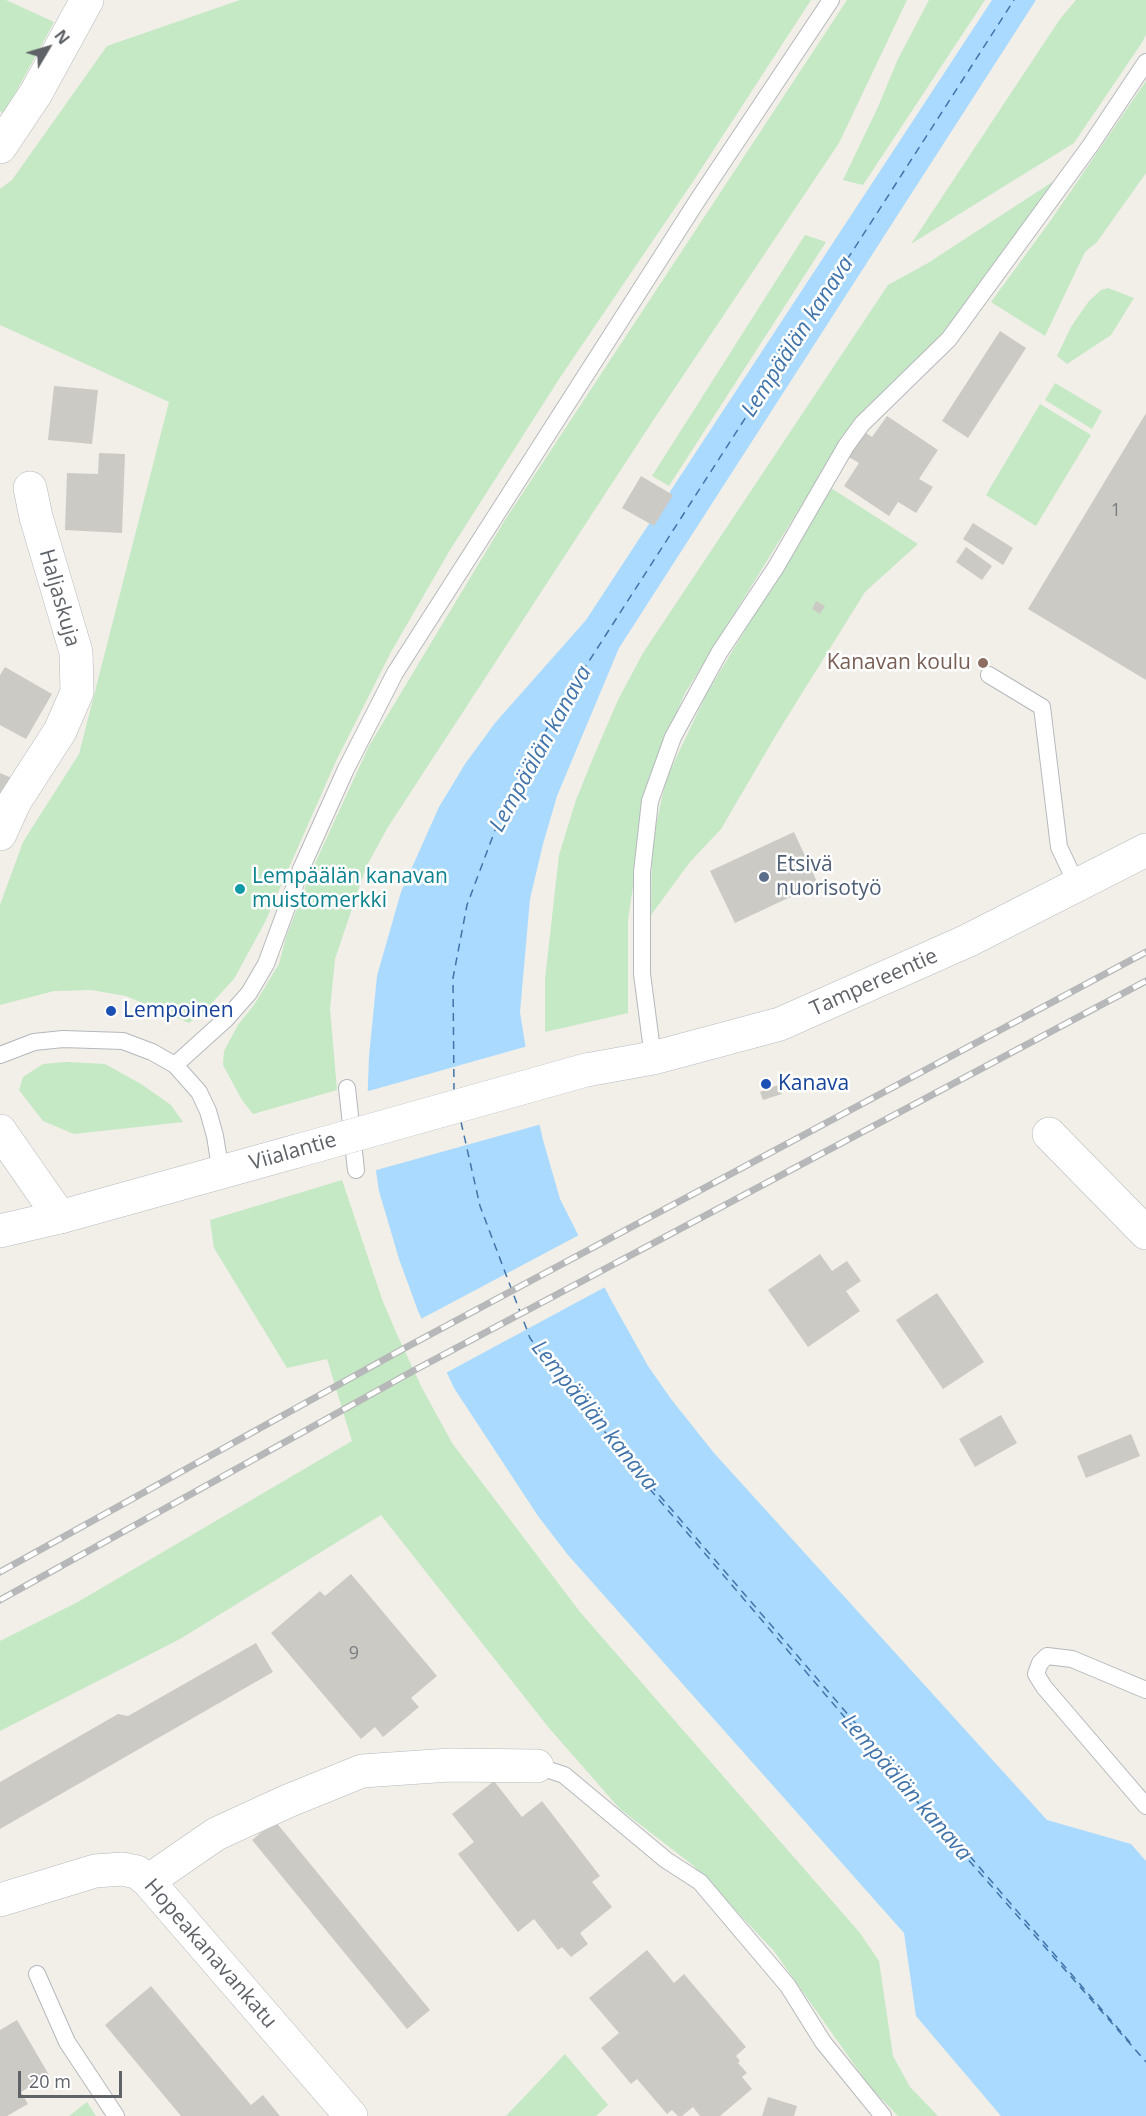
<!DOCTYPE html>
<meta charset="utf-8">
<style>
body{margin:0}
#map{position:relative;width:1146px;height:2116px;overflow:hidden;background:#f1efe8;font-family:"Open Sans",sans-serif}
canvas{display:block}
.north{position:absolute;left:18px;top:18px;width:60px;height:60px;-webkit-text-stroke:4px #fff;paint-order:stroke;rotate:52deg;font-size:16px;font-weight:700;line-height:24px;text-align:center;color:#5f6368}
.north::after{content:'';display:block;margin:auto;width:21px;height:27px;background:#5f6368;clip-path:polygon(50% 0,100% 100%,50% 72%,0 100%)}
.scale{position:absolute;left:18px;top:2071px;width:104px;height:27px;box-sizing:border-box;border:3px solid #5f6368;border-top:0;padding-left:8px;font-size:18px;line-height:21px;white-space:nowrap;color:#5f6368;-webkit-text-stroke:4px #fff;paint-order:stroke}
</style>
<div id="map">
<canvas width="1146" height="2116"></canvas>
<div class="north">N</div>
<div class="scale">20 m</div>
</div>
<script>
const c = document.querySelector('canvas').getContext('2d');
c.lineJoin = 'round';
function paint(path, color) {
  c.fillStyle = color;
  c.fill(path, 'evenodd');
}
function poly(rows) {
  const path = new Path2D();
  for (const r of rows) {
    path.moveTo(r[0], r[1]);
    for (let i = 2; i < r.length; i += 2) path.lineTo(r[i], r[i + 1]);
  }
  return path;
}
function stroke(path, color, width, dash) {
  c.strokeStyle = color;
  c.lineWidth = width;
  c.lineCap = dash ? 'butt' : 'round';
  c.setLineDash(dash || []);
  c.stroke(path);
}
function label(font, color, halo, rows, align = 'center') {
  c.font = font + ' "Open Sans",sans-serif';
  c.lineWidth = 5;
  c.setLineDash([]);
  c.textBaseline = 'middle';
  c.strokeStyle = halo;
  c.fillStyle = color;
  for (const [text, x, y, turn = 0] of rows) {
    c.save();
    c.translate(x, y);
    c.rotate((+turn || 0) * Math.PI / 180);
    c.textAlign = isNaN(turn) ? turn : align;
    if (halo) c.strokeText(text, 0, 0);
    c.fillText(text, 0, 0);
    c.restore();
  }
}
paint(poly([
 [0,0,6,0,54,22,4,114,0,111],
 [240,0,811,0,692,183,561,376,450,550,391,652,336,761,265,922,234,979,209,1006,189,1023,126,996,91,990,54,991,0,1005,0,905,23,842,79,754,169,402,0,325,0,189,12,180,107,46],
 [847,0,907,0,839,143,652,422,388,827,366,867,335,959,330,1009,337,1090,253,1114,242,1100,223,1065,224,1051,238,1025,254,1005,279,964,286,937,312,870,369,746,505,520],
 [929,0,985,0,863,185,843,180,878,107,898,59],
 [1076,0,1146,0,1146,34,1143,41,1074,143,911,244,1060,19],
 [1146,81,1146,173,1097,242,1085,252,1045,336,991,302,1051,220],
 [1060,177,944,337,853,422,685,693,649,777,628,920,628,1013,545,1032,545,979,559,855,576,800,593,758,618,700,643,653,888,285,928,263],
 [805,235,826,242,669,486,652,476],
 [1108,288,1134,298,1111,335,1067,364,1057,356,1071,327,1089,301,1101,290],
 [1055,383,1102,411,1092,429,1045,400],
 [1040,404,1091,435,1036,526,986,495],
 [831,488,918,544,865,592,776,735,721,829,690,862,651,915,652,844,666,779,707,693],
 [67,1062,105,1064,141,1084,171,1105,183,1122,74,1134,43,1121,19,1090,23,1077,43,1064],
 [342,1180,383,1302,396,1332,421,1386,452,1443,580,1612,860,1933,879,1961,893,2056,910,2087,938,2116,898,2116,870,2087,774,1951,694,1866,620,1809,549,1728,381,1515,180,1639,0,1731,0,1641,76,1603,352,1441,327,1359,287,1368,214,1248,210,1220],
 [565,2054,608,2105,596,2116,506,2116],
 [87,2102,96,2116,69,2116]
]), '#c5e8c5');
paint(poly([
 [992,0,1036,0,619,648,557,796,543,844,530,899,520,1012,534,1100,543,1140,560,1199,610,1298,648,1366,671,1399,714,1453,1047,1820,1131,1844,1146,1861,1146,2116,1001,2116,916,2016,904,1933,568,1555,538,1516,454,1388,418,1311,399,1259,379,1191,367,1111,369,1056,377,976,401,892,439,807,465,764,495,723,586,620]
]), '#aadaff');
paint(poly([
 [528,1046,542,1124,373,1171,364,1112,365,1092],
 [581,1234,607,1286,444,1374,419,1320]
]), '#f1efe8');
stroke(poly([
 [454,1091,453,978,467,905,503,809,555,714,1014,0],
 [461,1122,480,1206,530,1338,556,1375,584,1412,906,1789,1146,2062],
 [568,1389,1134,2047]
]), '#4174aa', 1.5, [8, 6]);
paint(poly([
 [1000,331,1026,348,968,438,942,421],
 [54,386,98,390,92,444,48,440],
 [1146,413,1146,680,1028,609],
 [887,416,938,450,919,479,933,487,916,513,898,502,889,516,844,486,859,463,847,456,863,431,872,437],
 [99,453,125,454,122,533,65,530,67,473,98,474],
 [641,476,673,495,654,526,622,508],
 [973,523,1013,548,1003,565,963,539],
 [966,547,992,566,982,580,956,562],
 [816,601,825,606,820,614,812,609],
 [5,667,52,694,26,739,0,725,0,675],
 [0,773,12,778,0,804],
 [794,832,818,884,735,923,710,871],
 [778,1085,782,1094,763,1100,760,1092],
 [820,1254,832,1271,847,1261,861,1281,846,1291,860,1311,808,1347,768,1290],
 [937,1293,984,1362,943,1389,896,1320],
 [1001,1415,1017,1443,975,1467,959,1439],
 [1131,1434,1140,1456,1086,1478,1077,1456],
 [351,1574,437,1676,411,1698,419,1707,383,1737,375,1727,361,1739,271,1633,320,1591,325,1596],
 [256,1643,273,1672,0,1829,0,1782,118,1714,128,1716],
 [494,1781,522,1817,542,1801,600,1876,592,1882,612,1907,580,1933,588,1944,571,1957,562,1947,558,1950,534,1919,518,1932,458,1854,474,1842,452,1814],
 [275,1821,430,2010,407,2029,252,1840],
 [647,1950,674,1983,684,1974,746,2047,736,2056,740,2061,738,2063,747,2073,742,2077,752,2089,720,2116,700,2116,693,2107,682,2116,678,2116,672,2110,667,2114,637,2079,631,2084,601,2048,619,2033,589,1998],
 [151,1986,251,2105,263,2095,280,2116,181,2116,105,2025],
 [17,2020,49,2075,21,2092,28,2104,7,2116,0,2116,0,2030],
 [768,2097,797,2106,794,2116,762,2116]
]), '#cccac5');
const lane = poly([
 [989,675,1042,707,1059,847,1077,885],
 [0,1055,34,1042,63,1039,123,1041,152,1052,175,1065,199,1092,208,1111,215,1136,221,1173],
 [653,1058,642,974,642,872,650,801,673,737,719,653,776,567,846,446,862,424,949,339,1090,146,1146,62],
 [175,1065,226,1019,249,993,266,964,301,869,346,769,395,673,699,198,831,0],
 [347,1088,356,1170],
 [1146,1690,1072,1659,1047,1656,1040,1663,1036,1674,1044,1687,1146,1806],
 [537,1766,564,1775,666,1860,700,1882,788,1986,823,2042,883,2116],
 [37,1974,67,2042,116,2116]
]);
const street = poly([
 [0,147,36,93,87,0],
 [0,834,15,801,60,731,77,692,76,652,36,517,30,488],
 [0,1131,60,1217],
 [1049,1134,1146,1233],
 [148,1881,216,1834,288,1801,362,1771,450,1765,537,1766],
 [0,1900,95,1871,122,1869,137,1872,148,1881,351,2116]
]);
const secondary = poly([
 [586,1070,653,1058,780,1024,967,941,1146,850],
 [0,1231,60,1217,297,1151]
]);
stroke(lane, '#b5b8bc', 18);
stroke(street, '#b5b8bc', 34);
stroke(secondary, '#b6babf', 34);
stroke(lane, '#fff', 16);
stroke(street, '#fff', 33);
stroke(secondary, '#fff', 33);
const rail = poly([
 [0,1572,403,1349,1146,952],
 [0,1600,413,1371,1146,981]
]);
stroke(rail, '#b6b7b8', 7);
stroke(rail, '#fff', 4.5, [14]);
const secondaryBridge = poly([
 [297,1151,586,1070]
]);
stroke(secondaryBridge, '#b6babf', 34, []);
stroke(secondaryBridge, '#fff', 33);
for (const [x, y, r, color] of [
 [983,663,6,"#8d6e63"],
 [764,877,6,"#5c6f8a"],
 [240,889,6,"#0f9aa8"],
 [111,1011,6,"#1a4fb4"],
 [766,1084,6,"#1a4fb4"]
]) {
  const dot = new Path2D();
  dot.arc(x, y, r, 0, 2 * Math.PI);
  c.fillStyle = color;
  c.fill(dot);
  stroke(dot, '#fff', 2);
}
label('18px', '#7a7d7f', null, [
 ["1",1116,511],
 ["9",354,1654]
]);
label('21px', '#5f6368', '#fff', [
 ["Haljaskuja",59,598,74],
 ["Tampereentie",874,983,-24],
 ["Viialantie",293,1152,-16],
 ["Hopeakanavankatu",210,1954,49]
]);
label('21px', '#785e54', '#fff', [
 ["Kanavan koulu",971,663]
], 'right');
label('21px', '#4e5e75', '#fff', [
 ["Etsivä",776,865],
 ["nuorisotyö",776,889]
], 'left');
label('21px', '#0d838f', '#fff', [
 ["Lempäälän kanavan",252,877],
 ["muistomerkki",252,901]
], 'left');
label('21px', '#164399', '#fff', [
 ["Lempoinen",123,1011],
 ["Kanava",778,1084]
], 'left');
label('italic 22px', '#4174aa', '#fff', [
 ["Lempäälän kanava",798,337,-57],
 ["Lempäälän kanava",541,749,-61],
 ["Lempäälän kanava",594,1416,51],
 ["Lempäälän kanava",906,1788,49]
]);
</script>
